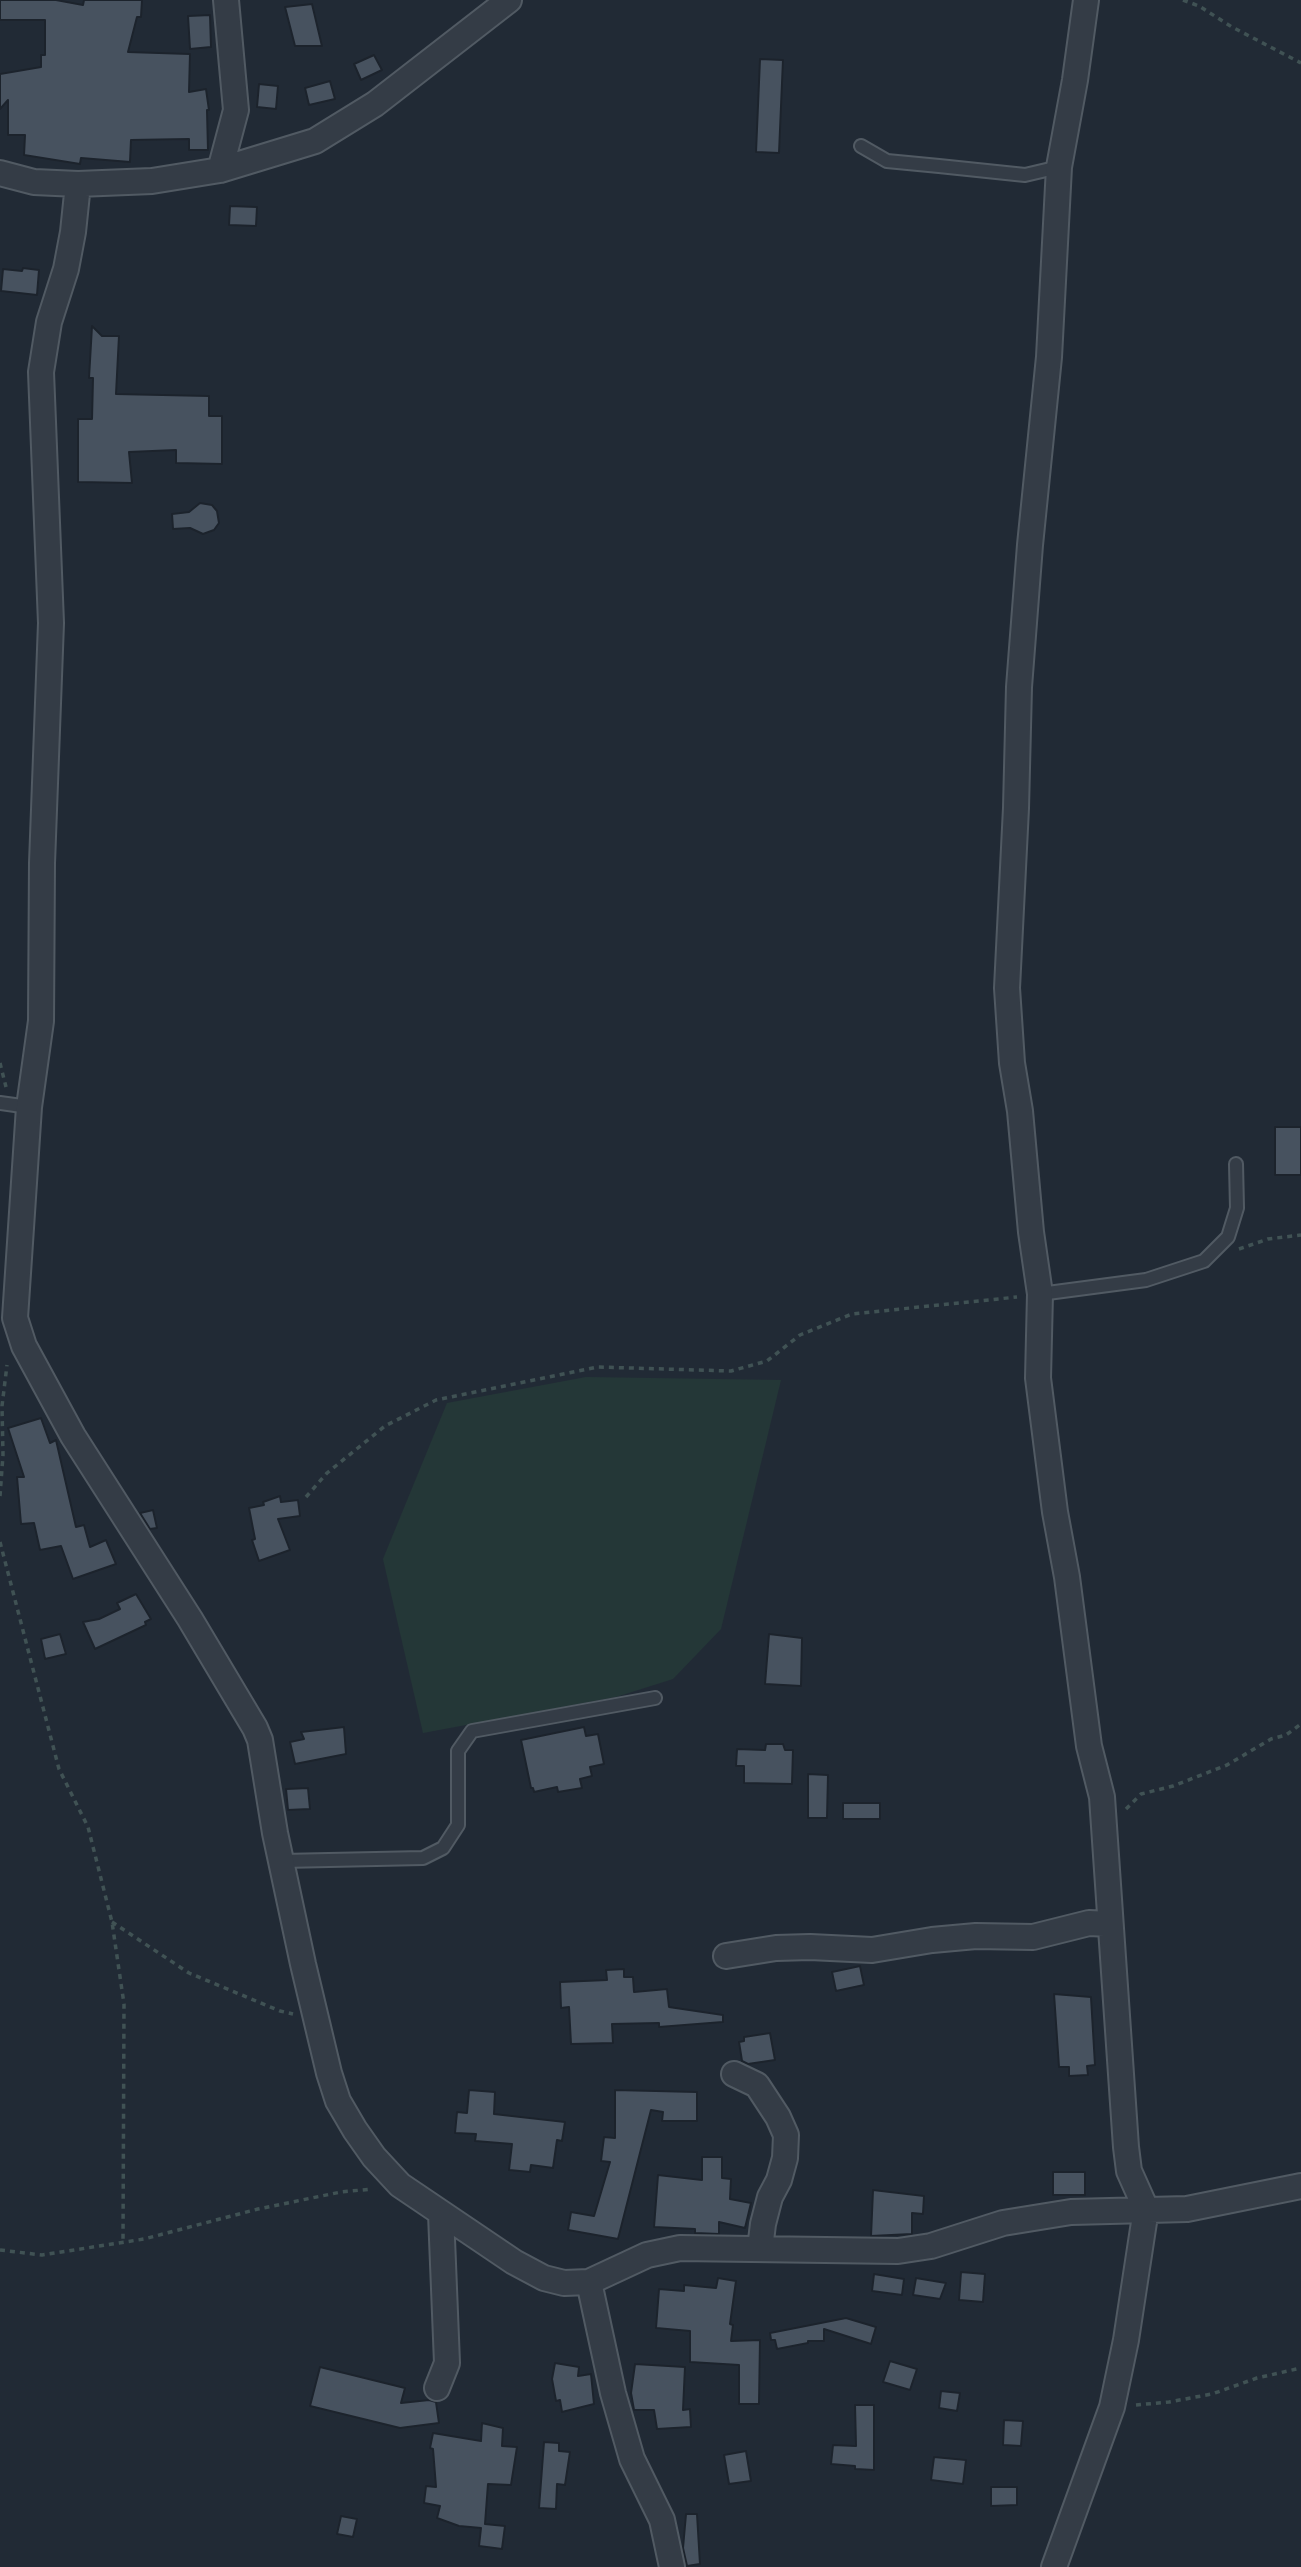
<!DOCTYPE html>
<style>
body{margin:0}
canvas{display:block;background:#212a35}
</style>
<canvas width="1301" height="2567"></canvas>
<script>
const c = document.querySelector('canvas').getContext('2d');
c.lineJoin = 'round';
function paint(path, color) {
  c.fillStyle = color;
  c.fill(path, 'evenodd');
}
function poly(rows) {
  const path = new Path2D();
  for (const r of rows) {
    path.moveTo(r[0], r[1]);
    for (let i = 2; i < r.length; i += 2) path.lineTo(r[i], r[i + 1]);
  }
  return path;
}
function stroke(path, color, width, dash) {
  c.strokeStyle = color;
  c.lineWidth = width;
  c.lineCap = dash ? 'butt' : 'round';
  c.setLineDash(dash || []);
  c.stroke(path);
}
paint(poly([
 [586,1377,781,1380,721,1629,673,1679,616,1697,423,1733,383,1559,447,1403]
]), '#243737');
const building = poly([
 [0,0,56,0,83,5,84,0,142,0,141,17,137,17,128,52,190,54,189,92,206,89,209,110,207,110,208,150,189,150,189,139,131,140,130,162,81,158,80,164,24,155,25,135,8,135,8,100,0,109,0,74,41,67,41,55,45,55,45,20,0,20,0,0],
 [312,4,322,46,295,46,285,7,312,4],
 [210,15,211,47,190,49,188,16,210,15],
 [374,55,382,70,361,80,354,64,374,55],
 [760,59,783,60,779,153,756,152,760,59],
 [330,81,335,99,309,105,305,88,330,81],
 [259,84,278,86,276,109,257,107,259,84],
 [230,206,257,207,256,226,229,225,230,206],
 [23,268,39,270,37,295,1,291,3,269,22,271,23,268],
 [92,326,102,336,119,336,116,394,209,396,209,416,222,416,222,464,176,463,176,450,129,452,132,483,78,482,78,419,92,419,93,378,89,378,92,326],
 [200,503,212,505,217,511,219,523,214,530,203,534,190,528,173,529,172,514,189,512,200,503],
 [1275,1127,1301,1127,1301,1175,1275,1175,1275,1127],
 [41,1418,50,1443,56,1440,76,1527,84,1525,90,1547,106,1540,116,1564,73,1579,61,1546,40,1550,34,1523,21,1524,17,1477,24,1477,8,1428,41,1418],
 [280,1496,281,1502,298,1500,300,1516,278,1519,290,1550,259,1561,252,1540,255,1539,249,1508,264,1505,263,1502,280,1496],
 [153,1510,157,1528,150,1529,140,1513,153,1510],
 [136,1594,151,1619,145,1622,146,1625,95,1649,83,1622,99,1619,120,1609,117,1603,136,1594],
 [60,1634,66,1654,45,1659,41,1639,60,1634],
 [769,1634,802,1638,801,1686,765,1684,769,1634],
 [344,1727,346,1754,295,1764,290,1742,304,1739,301,1732,344,1727],
 [584,1727,586,1736,598,1734,604,1764,590,1767,592,1776,580,1779,582,1788,558,1792,557,1787,534,1792,533,1788,531,1788,521,1740,584,1727],
 [766,1744,783,1744,785,1750,793,1750,792,1784,744,1783,744,1766,736,1766,737,1749,765,1750,766,1744],
 [808,1774,828,1775,827,1818,808,1818,808,1774],
 [308,1788,310,1809,288,1810,286,1789,308,1788],
 [843,1803,880,1803,880,1819,843,1819,843,1803],
 [860,1966,864,1985,836,1991,832,1972,860,1966],
 [624,1969,624,1977,633,1977,634,1992,667,1989,669,2007,723,2015,723,2022,659,2027,659,2023,612,2024,613,2043,571,2044,569,2007,561,2008,560,1982,607,1980,606,1970,624,1969],
 [1054,1994,1091,1997,1095,2065,1087,2066,1088,2075,1069,2076,1069,2067,1059,2067,1054,1994],
 [770,2033,775,2060,748,2064,742,2061,739,2042,744,2041,744,2037,770,2033],
 [469,2090,495,2092,494,2114,565,2122,562,2141,557,2140,553,2168,531,2165,530,2172,509,2170,512,2144,475,2141,476,2134,455,2133,457,2112,467,2113,469,2090],
 [615,2090,697,2092,697,2121,662,2121,663,2112,651,2110,618,2239,568,2230,571,2212,594,2216,610,2162,601,2161,604,2137,615,2138,615,2090],
 [702,2157,722,2157,722,2178,731,2179,730,2199,751,2203,745,2228,719,2222,719,2234,695,2233,695,2229,654,2227,658,2175,702,2180,702,2157],
 [1053,2172,1085,2172,1085,2195,1053,2195,1053,2172],
 [873,2190,924,2196,923,2214,912,2213,912,2234,871,2236,873,2190],
 [961,2272,985,2274,983,2302,959,2300,961,2272],
 [874,2274,904,2279,902,2295,872,2291,874,2274],
 [718,2278,736,2281,730,2324,733,2325,731,2341,760,2340,759,2404,739,2404,739,2365,690,2362,690,2331,656,2328,659,2289,684,2291,684,2285,716,2288,718,2278],
 [916,2278,946,2283,940,2299,913,2295,916,2278],
 [846,2318,876,2327,871,2344,824,2329,824,2341,808,2341,808,2343,777,2349,775,2340,771,2340,770,2333,846,2318],
 [890,2361,917,2369,910,2390,883,2382,890,2361],
 [555,2363,579,2367,578,2376,591,2374,594,2404,562,2412,560,2400,556,2401,552,2379,555,2363],
 [635,2364,685,2367,683,2410,690,2409,691,2427,657,2429,654,2410,634,2410,631,2393,635,2364],
 [320,2367,405,2388,401,2403,429,2400,436,2402,439,2423,400,2428,310,2406,320,2367],
 [941,2391,960,2393,957,2411,939,2408,941,2391],
 [855,2405,874,2405,874,2470,855,2469,855,2466,831,2464,833,2445,856,2446,855,2405],
 [1004,2420,1023,2421,1021,2446,1003,2445,1004,2420],
 [482,2423,503,2428,502,2446,517,2447,511,2485,488,2484,485,2524,505,2526,502,2549,479,2546,481,2528,459,2526,437,2518,440,2506,424,2503,426,2486,436,2487,433,2449,430,2448,433,2433,481,2441,482,2423],
 [544,2442,559,2443,559,2451,570,2452,565,2485,557,2484,556,2509,539,2508,544,2442],
 [746,2451,751,2481,729,2484,724,2455,746,2451],
 [934,2457,966,2460,963,2484,931,2480,934,2457],
 [991,2487,1017,2487,1017,2505,991,2506,991,2487],
 [686,2514,697,2514,700,2564,687,2566,683,2548,686,2514],
 [341,2516,357,2519,353,2537,337,2534,341,2516]
]);
paint(building, '#47525f');
stroke(building, '#1c232c', 2);
const service = poly([
 [861,146,887,161,939,166,1025,175,1059,167],
 [0,1103,29,1107],
 [1040,1294,1146,1280,1204,1261,1228,1237,1237,1208,1236,1164],
 [282,1861,423,1858,443,1848,458,1825,458,1751,472,1731,655,1698]
]);
const minor = poly([
 [220,170,236,110,226,0],
 [0,173,34,182,78,184,152,181,220,170,315,141,375,104,509,0],
 [78,184,73,232,66,269,49,322,41,372,51,623,42,863,41,1021,29,1107,15,1318,24,1346,73,1436,190,1619,255,1728,260,1740,275,1833,303,1964,329,2073,338,2101,355,2130,374,2157,400,2185,514,2262,544,2278,564,2283,589,2282,647,2255,680,2248,898,2251,931,2246,1003,2223,1071,2212,1187,2209,1301,2186],
 [726,1956,776,1948,810,1947,872,1950,932,1940,976,1936,1033,1937,1089,1923,1110,1924],
 [734,2074,757,2085,778,2117,786,2135,785,2158,779,2180,770,2197,763,2224,760,2249],
 [589,2282,613,2393,632,2459,662,2520,672,2567],
 [437,2388,447,2363,441,2214],
 [1054,2567,1112,2407,1126,2340,1146,2209,1129,2171,1126,2147,1102,1797,1089,1746,1067,1577,1055,1512,1038,1378,1040,1294,1031,1232,1020,1111,1012,1063,1007,988,1016,808,1019,687,1030,545,1049,357,1059,167,1075,80,1086,0]
]);
stroke(service, '#515a63', 16);
stroke(minor, '#515a63', 28);
stroke(poly([
 [1183,0,1199,6,1232,27,1301,63],
 [0,1063,6,1087],
 [1239,1249,1268,1239,1301,1235],
 [0,1496,3,1455,2,1406,7,1365],
 [306,1497,327,1473,385,1426,436,1400,598,1367,731,1371,767,1361,800,1335,852,1314,1017,1297],
 [0,1542,59,1769,88,1827,112,1922,124,2004,123,2243],
 [1126,1809,1141,1794,1173,1786,1227,1765,1271,1739,1286,1735,1301,1724],
 [112,1922,189,1973,280,2011,293,2014],
 [0,2250,42,2255,144,2239,258,2209,341,2192,372,2189],
 [1136,2405,1169,2402,1212,2394,1257,2378,1301,2368]
]), '#405254', 3.5, [5, 5]);
stroke(service, '#343c46', 12);
stroke(minor, '#343c46', 24);
</script>
